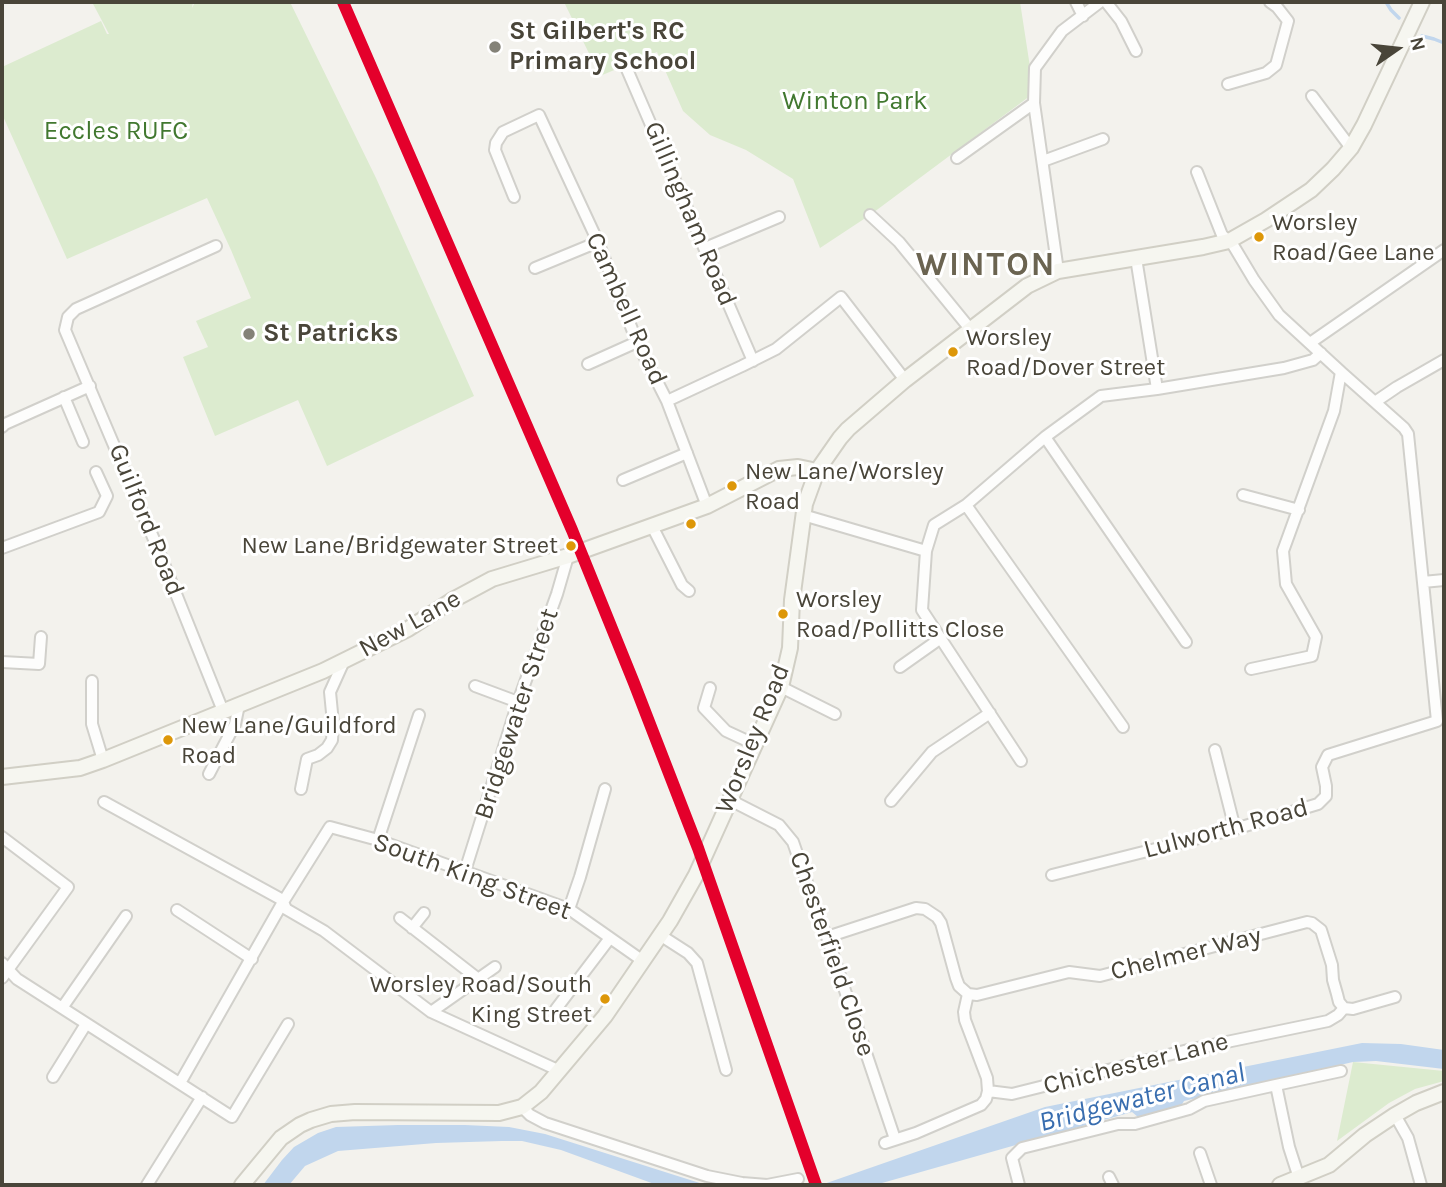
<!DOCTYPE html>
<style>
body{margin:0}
#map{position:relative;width:1446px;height:1187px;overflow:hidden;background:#f3f2ed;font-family:Karla,sans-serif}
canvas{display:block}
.frame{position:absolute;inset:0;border:4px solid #494539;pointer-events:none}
.north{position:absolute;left:1362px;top:14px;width:70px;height:70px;-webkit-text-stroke:5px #fff;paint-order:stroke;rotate:76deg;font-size:19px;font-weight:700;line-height:28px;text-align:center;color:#494539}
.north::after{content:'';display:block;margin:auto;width:24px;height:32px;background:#494539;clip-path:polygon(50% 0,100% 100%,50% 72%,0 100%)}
</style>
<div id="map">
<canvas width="1446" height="1187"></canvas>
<div class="frame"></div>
<div class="north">N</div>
</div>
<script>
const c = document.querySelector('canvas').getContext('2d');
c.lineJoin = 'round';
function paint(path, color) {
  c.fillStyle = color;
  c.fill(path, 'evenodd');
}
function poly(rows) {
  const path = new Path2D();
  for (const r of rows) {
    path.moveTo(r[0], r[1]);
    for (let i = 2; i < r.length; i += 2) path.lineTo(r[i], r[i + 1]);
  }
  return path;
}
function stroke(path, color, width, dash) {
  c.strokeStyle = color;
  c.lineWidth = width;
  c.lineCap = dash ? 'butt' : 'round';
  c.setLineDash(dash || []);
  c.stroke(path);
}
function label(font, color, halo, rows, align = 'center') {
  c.font = font + ' Karla,sans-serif';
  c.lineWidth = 6;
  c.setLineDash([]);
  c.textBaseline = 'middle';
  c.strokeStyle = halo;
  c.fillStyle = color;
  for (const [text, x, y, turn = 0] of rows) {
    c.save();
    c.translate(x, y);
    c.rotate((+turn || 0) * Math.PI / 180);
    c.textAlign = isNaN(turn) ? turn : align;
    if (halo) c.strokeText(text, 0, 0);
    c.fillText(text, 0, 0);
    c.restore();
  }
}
paint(poly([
 [92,2,193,2,192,8,195,2,290,2,376,178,474,396,327,466,298,400,215,436,183,357,208,347,196,321,251,298,231,250,207,198,67,259,2,114,2,67,101,21,107,34,109,34],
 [564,2,1020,2,1034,93,870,215,820,248,793,179,746,150,710,135,683,111,657,52,600,76],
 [1353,1062,1444,1071,1444,1081,1415,1089,1389,1103,1337,1141]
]), '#dcebcf');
paint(poly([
 [1362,1043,1401,1044,1444,1050,1444,1069,1376,1061,1353,1062,1184,1101,1181,1106,1138,1117,1132,1112,875,1185,821,1185,1045,1107],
 [398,1125,465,1125,509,1127,545,1134,706,1185,657,1185,561,1150,522,1141,502,1141,436,1143,338,1151,305,1166,289,1185,263,1185,282,1160,294,1147,318,1133,336,1127]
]), '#c1d6ed');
stroke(poly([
 [1386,2,1391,10,1399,18],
 [1422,36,1434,39,1444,43]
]), '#c1d6ed', 3.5);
const street = poly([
 [1076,2,1083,16],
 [1106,2,1121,21,1136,51],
 [626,67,753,361],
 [1228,84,1266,73,1276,65,1288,21,1277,7,1270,2],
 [1312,96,1351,148],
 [957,158,1034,103],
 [1043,161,1103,139],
 [1197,172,1222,235,1233,245,1254,280,1279,315,1341,372,1334,411,1283,551,1286,584,1316,637,1312,656,1251,669],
 [514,197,495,150,496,143,503,132,539,115,598,242,637,342,667,401,707,506],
 [870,215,899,242,971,330],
 [216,246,76,309,68,317,65,330,158,549,223,711],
 [705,248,779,217],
 [1136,258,1157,389],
 [535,268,598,242],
 [1058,271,1034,103,1035,68,1062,31,1100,2],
 [1310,343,1444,250],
 [588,364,637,342],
 [64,397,83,442],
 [667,401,742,366,776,349,841,297,905,380],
 [1375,402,1397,387,1444,360],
 [2,427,5,424,90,386],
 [1045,437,1186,642],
 [623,480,687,453],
 [1243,495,1299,510],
 [966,505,1123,727],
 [803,515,926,551],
 [652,526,682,585,689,591],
 [2,548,99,512,107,496,96,472],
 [1423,582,1444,580],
 [2,662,39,664,41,637],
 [900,667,941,638],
 [92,681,92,724,103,760],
 [475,686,518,702],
 [781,687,835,714],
 [710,688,704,708,726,731,754,744],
 [1215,750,1235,829],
 [1021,761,922,610,926,551,934,525,966,505,1045,437,1101,396,1157,389,1284,368,1313,360,1321,353],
 [209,774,235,724,239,705],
 [301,789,307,759,318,755,327,748,332,740,333,723,330,692,344,661],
 [730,800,779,825,793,842,821,923,827,937,895,1139],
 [891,801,932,752,990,713],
 [104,802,279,898,283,902,286,909,324,931,431,1012,560,1071],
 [2,837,68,887,2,978],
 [378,840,419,715],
 [465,871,518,702,557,594,568,556],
 [1052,875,1235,829,1318,804,1326,796,1326,786,1322,767,1328,755,1437,721,1408,434,1404,428,1341,372],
 [569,909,580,877,605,789],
 [177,910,252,959],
 [400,918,477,978],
 [412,928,424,913],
 [660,935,688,953,697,963,726,1070],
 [827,937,916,908,925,909,937,917,941,923,956,978,959,986,968,994,964,1012,965,1020,987,1078,988,1091],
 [2,963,17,979,232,1117,288,1024],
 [968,994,977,995,1069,972,1100,976,1307,922,1312,923,1321,930,1332,965,1333,980,1337,994,1339,1002,1344,1008],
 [62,1008,126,916],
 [1344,1008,1353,1009,1395,997],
 [556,1009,610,938],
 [431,1012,495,967],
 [53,1077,86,1024],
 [180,1083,283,902,330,827,378,840,569,909,643,961],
 [1276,1085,1341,1071],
 [522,1107,530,1115,545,1123,707,1176,742,1183,767,1185,798,1179],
 [1395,1115,1408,1138,1421,1185],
 [885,1143,916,1133,981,1105,986,1099,988,1091,1012,1094,1188,1050,1328,1021,1338,1015,1344,1008],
 [1200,1153,1211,1185],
 [1109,1177,1113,1185],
 [147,1185,202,1097],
 [1019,1185,1012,1158,1022,1148,1118,1124,1135,1124,1189,1109,1204,1101,1276,1085,1289,1147,1299,1178]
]);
const secondary = poly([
 [2,777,80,768,103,760,323,671,408,629,451,601,492,579,568,556,707,506,779,469,798,467,817,471],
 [242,1185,281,1138,300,1125,311,1120,331,1114,355,1112,499,1113,522,1107,541,1092,605,1016,670,921,696,875,781,687,790,648,792,600,805,504,817,471,840,438,848,429,905,380,1027,286,1058,271,1203,247,1229,241,1266,220,1311,190,1333,169,1351,148,1364,125,1422,2],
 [1280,1185,1329,1165,1365,1135,1395,1115,1416,1103,1444,1092]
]);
stroke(street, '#d1d0cb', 14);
stroke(secondary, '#d1cfc5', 18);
stroke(street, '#fdfdfc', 10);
stroke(secondary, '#f6f6f0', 14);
stroke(poly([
 [343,2,572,530,634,683,698,848,816,1185]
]), '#e4002b', 12);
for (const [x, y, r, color] of [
 [495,47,7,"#848278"],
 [1259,237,6,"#dd9709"],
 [249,334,7,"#848278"],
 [953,352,6,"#dd9709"],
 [732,486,6,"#dd9709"],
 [691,524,6,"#dd9709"],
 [571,546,6,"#dd9709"],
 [783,614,6,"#dd9709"],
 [168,740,6,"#dd9709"],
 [605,999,6,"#dd9709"]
]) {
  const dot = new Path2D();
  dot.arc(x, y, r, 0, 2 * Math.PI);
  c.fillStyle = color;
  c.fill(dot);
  stroke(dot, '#fff', 2.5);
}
label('24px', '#494539', '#fff', [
 ["Worsley",1272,223],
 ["Road/Gee Lane",1272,253],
 ["Worsley",966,338],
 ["Road/Dover Street",966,368],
 ["New Lane/Worsley",745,472],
 ["Road",745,502],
 ["New Lane/Bridgewater Street",558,546,"right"],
 ["Worsley",796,600],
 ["Road/Pollitts Close",796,630],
 ["New Lane/Guildford",181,726],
 ["Road",181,756],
 ["Worsley Road/South",592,985,"right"],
 ["King Street",592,1015,"right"]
], 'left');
label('bold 26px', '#494539', '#fff', [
 ["St Gilbert's RC",509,32],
 ["Primary School",509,62],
 ["St Patricks",263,334]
], 'left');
label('26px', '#41782f', '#fff', [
 ["Winton Park",855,102],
 ["Eccles RUFC",116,132]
]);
label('26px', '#494539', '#fff', [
 ["Gillingham Road",690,214,67],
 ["Cambell Road",626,309,66],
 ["Guilford Road",146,520,68],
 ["New Lane",410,624,-29],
 ["Bridgewater Street",517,714,-72],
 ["Worsley Road",753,739,-68],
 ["Lulworth Road",1226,829,-15],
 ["South King Street",472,877,20],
 ["Chesterfield Close",832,954,71],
 ["Chelmer Way",1186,954,-14],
 ["Chichester Lane",1136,1064,-14]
]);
label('italic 28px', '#386daf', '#fff', [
 ["Bridgewater Canal",1142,1098,-14]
]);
c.letterSpacing = '2px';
label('bold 33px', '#6b6451', '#fff', [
 ["WINTON",986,266]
]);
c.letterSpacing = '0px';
</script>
